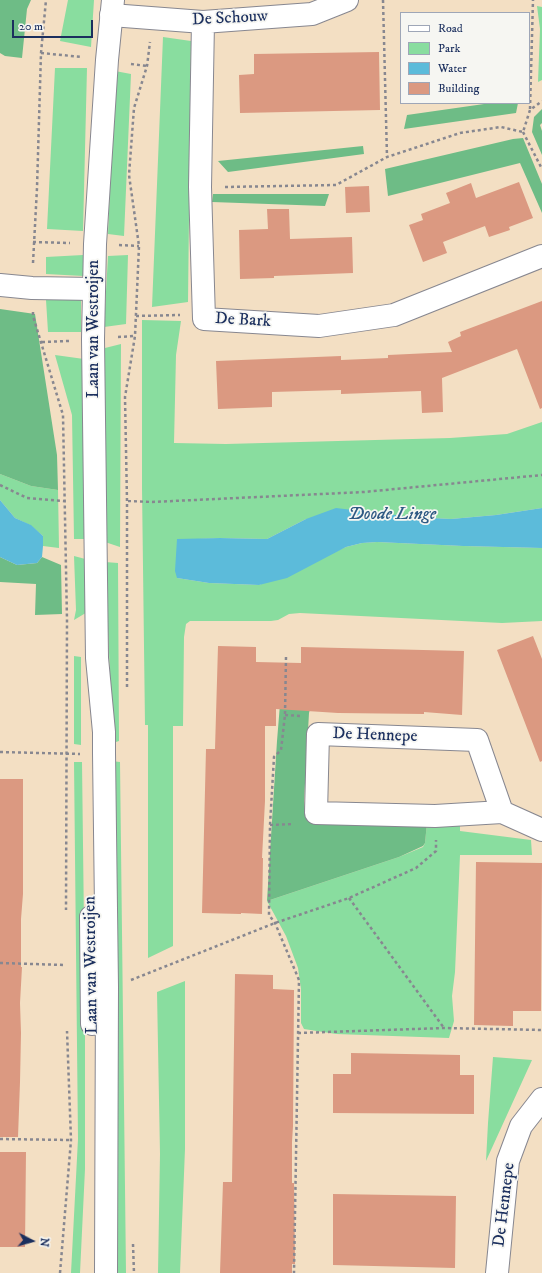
<!DOCTYPE html>
<style>
body{margin:0}
#map{position:relative;width:542px;height:1273px;overflow:hidden;background:#f3dfc3;font-family:"IM FELL DW Pica",serif}
canvas{display:block}
.legend{position:absolute;left:400px;top:12px;width:130px;height:92px;box-sizing:border-box;background:#f6f6f2;border:1px solid #9ea6b7;margin:0;padding:5px 7px;list-style:none;font-size:12px;color:#1b2f5e}
.legend li{display:flex;align-items:center;gap:8px;height:20px}
.legend b{width:20px;border:1px solid #9ea6b7}
.north{position:absolute;left:12px;top:1221px;width:40px;height:40px;-webkit-text-stroke:3px #f6f6f2;paint-order:stroke;rotate:96deg;font-size:11px;font-weight:700;line-height:16px;text-align:center;color:#1b2f5e}
.north::after{content:'';display:block;margin:auto;width:14px;height:18px;background:#1b2f5e;clip-path:polygon(50% 0,100% 100%,50% 72%,0 100%)}
.scale{position:absolute;left:12px;top:20px;width:81px;height:18px;box-sizing:border-box;border:2px solid #1b2f5e;border-top:0;padding-left:5px;font-size:12px;line-height:14px;white-space:nowrap;color:#1b2f5e;-webkit-text-stroke:3px #f6f6f2;paint-order:stroke}
</style>
<div id="map">
<canvas width="542" height="1273"></canvas>
<ul class="legend">
<li><b style="height:5px;background:#fff"></b>Road</li>
<li><b style="height:11px;background:#89dd9f"></b>Park</li>
<li><b style="height:11px;background:#5cbbda"></b>Water</li>
<li><b style="height:11px;background:#db9981"></b>Building</li>
</ul>
<div class="north">N</div>
<div class="scale">20 m</div>
</div>
<script>
const c = document.querySelector('canvas').getContext('2d');
c.lineJoin = 'round';
function paint(path, color) {
  c.fillStyle = color;
  c.fill(path, 'evenodd');
}
function poly(rows) {
  const path = new Path2D();
  for (const r of rows) {
    path.moveTo(r[0], r[1]);
    for (let i = 2; i < r.length; i += 2) path.lineTo(r[i], r[i + 1]);
  }
  return path;
}
function stroke(path, color, width, dash) {
  c.strokeStyle = color;
  c.lineWidth = width;
  c.lineCap = dash ? 'butt' : 'round';
  c.setLineDash(dash || []);
  c.stroke(path);
}
function label(font, color, halo, rows, align = 'center') {
  c.font = font + ' "IM FELL DW Pica",serif';
  c.lineWidth = 3.5;
  c.setLineDash([]);
  c.textBaseline = 'middle';
  c.strokeStyle = halo;
  c.fillStyle = color;
  for (const [text, x, y, turn = 0] of rows) {
    c.save();
    c.translate(x, y);
    c.rotate((+turn || 0) * Math.PI / 180);
    c.textAlign = isNaN(turn) ? turn : align;
    if (halo) c.strokeText(text, 0, 0);
    c.fillText(text, 0, 0);
    c.restore();
  }
}
paint(poly([
 [68,0,94,0,91,47,60,41],
 [537,6,542,7,542,80,538,82,540,29],
 [163,37,191,41,188,302,152,307],
 [55,68,87,68,83,231,47,229],
 [115,71,131,74,124,236,108,234],
 [83,255,83,276,46,274,46,257],
 [128,255,126,324,104,327,108,256],
 [81,298,81,332,48,332,46,300],
 [142,320,181,321,176,355,174,443,226,444,450,438,507,434,542,422,542,508,496,515,451,519,412,517,306,519,267,539,220,538,177,540,177,578,209,583,259,585,346,547,362,543,377,542,463,546,542,548,542,621,502,623,300,613,289,614,278,620,271,621,190,621,186,624,184,637,183,726,173,726,173,946,148,958,148,725,145,725,142,488],
 [121,344,120,547,105,542,105,348],
 [55,355,84,359,88,539,74,539,72,415],
 [0,474,31,486,58,490,59,548,43,546,43,536,30,525,15,518,0,500],
 [74,556,89,560,89,611,74,620,76,610],
 [105,562,118,563,119,741,113,743],
 [74,656,81,657,81,745,74,744],
 [111,761,120,762,126,1273,115,1273],
 [74,762,82,762,85,1009,85,1169,80,1273,71,1273,78,1139],
 [427,823,460,825,460,831,531,840,532,855,460,855,455,972,452,996,454,1021,449,1038,336,1034,304,1029,301,1023,301,989,298,968,286,936,267,901,399,857,423,847,425,843],
 [185,981,185,1149,180,1273,158,1273,160,1154,157,992],
 [493,1057,532,1060,486,1161,488,1123]
]), '#89dd9f');
paint(poly([
 [0,0,31,0,27,9,22,58,5,56,0,53],
 [491,103,518,103,516,113,404,129,407,115],
 [542,109,542,123,540,125,542,131,542,155,532,132,534,117],
 [523,138,542,184,542,213,520,163,388,196,385,169,513,139],
 [363,146,364,154,228,172,218,161],
 [213,194,329,194,325,206,212,202],
 [0,309,35,314,57,455,58,490,31,486,0,474],
 [0,557,17,565,37,563,42,557,61,565,62,614,35,615,36,584,0,582],
 [280,704,311,705,309,713,304,801,305,814,307,818,427,823,425,843,423,846,399,857,267,901,277,741]
]), '#6ebc86');
paint(poly([
 [0,500,15,518,31,525,43,536,43,546,42,557,37,563,17,565,0,557],
 [336,508,412,517,451,519,496,515,542,508,542,548,463,546,377,542,362,543,346,547,287,578,259,585,209,583,177,578,175,571,177,539,220,538,267,539,306,519]
]), '#5cbbda');
paint(poly([
 [379,52,380,110,240,113,239,75,254,74,254,54],
 [519,182,533,218,509,227,510,230,489,237,485,226,443,242,447,253,423,262,409,225,423,220,421,214,450,203,446,193,471,183,476,198],
 [369,186,370,212,346,213,345,187],
 [267,209,289,209,290,239,352,237,353,273,274,276,274,278,240,279,239,230,268,229],
 [542,301,542,408,540,409,517,349,442,378,443,412,422,413,421,391,341,394,341,390,272,392,272,407,218,409,216,361,341,356,341,360,388,358,388,355,452,352,448,342,461,336,460,332],
 [533,636,542,659,542,761,540,762,497,650],
 [218,646,256,647,256,662,301,663,301,647,464,651,462,715,424,712,424,714,338,713,276,709,276,726,265,726,265,801,262,858,263,858,262,914,241,913,241,914,202,913,206,749,215,749],
 [0,779,23,779,23,894,21,919,21,967,22,967,20,1003,21,1033,20,1082,18,1137,0,1137],
 [476,862,542,863,541,1011,513,1011,513,1026,474,1025],
 [235,974,273,975,273,989,294,990,293,1126,292,1142,292,1183,294,1183,295,1264,292,1264,292,1273,220,1273,223,1182,232,1182],
 [351,1053,460,1055,460,1075,474,1075,474,1114,333,1113,333,1074,351,1074],
 [0,1152,26,1152,25,1247,0,1247],
 [333,1194,456,1196,455,1268,333,1265]
]), '#db9981');
const minor = poly([
 [111,15,203,22,312,14,347,0],
 [203,22,200,187,204,319,319,326,394,315,542,256],
 [0,285,32,288,93,289],
 [502,812,477,740,318,734,316,813,435,816,502,812,542,830],
 [497,1273,508,1161,521,1126,542,1099]
]);
const tertiary = poly([
 [91,917,92,1024],
 [106,1273,107,987,104,753,104,732,97,658,93,339,95,244,107,60,113,0]
]);
stroke(minor, '#878790', 24);
stroke(tertiary, '#878790', 24);
stroke(poly([
 [383,0,387,157],
 [41,53,82,57],
 [131,64,147,66],
 [530,109,533,0],
 [523,132,542,169],
 [225,187,336,185,387,157,460,133,501,127,523,132,530,110,542,101],
 [33,242,70,243],
 [119,245,139,246],
 [33,263,37,188,41,53,46,0],
 [33,312,33,316,63,415,67,620,66,910],
 [136,316,180,315],
 [118,337,135,336],
 [42,342,69,341],
 [0,485,27,498,64,501],
 [128,501,152,502,364,492,542,475],
 [286,657,285,715,281,750,274,757,270,825,269,915,275,923,299,980,294,1273],
 [127,687,127,501,125,397,135,336,139,246,129,175,134,108,147,66,150,42],
 [285,715,301,716],
 [0,752,80,754],
 [270,825,294,824],
 [349,898,444,1028],
 [0,963,65,965],
 [131,980,275,923,349,898,416,868,436,851,436,840],
 [298,1033,444,1028,542,1030],
 [0,1139,71,1140],
 [133,1244,134,1273],
 [60,1273,71,1140,67,1031]
]), '#878790', 2.5, [3, 3]);
stroke(minor, '#fff', 22);
stroke(tertiary, '#fff', 22);
label('17px', '#1b2f5e', '#f6f6f2', [
 ["De Schouw",230,19,-3],
 ["De Bark",243,321,3],
 ["Laan van Westroijen",94,329,-90],
 ["De Hennepe",375,736,2],
 ["Laan van Westroijen",92,965,-91],
 ["De Hennepe",505,1205,-83]
]);
label('italic 18px', '#2e5983', '#f6f6f2', [
 ["Doode Linge",392,515]
]);
</script>
